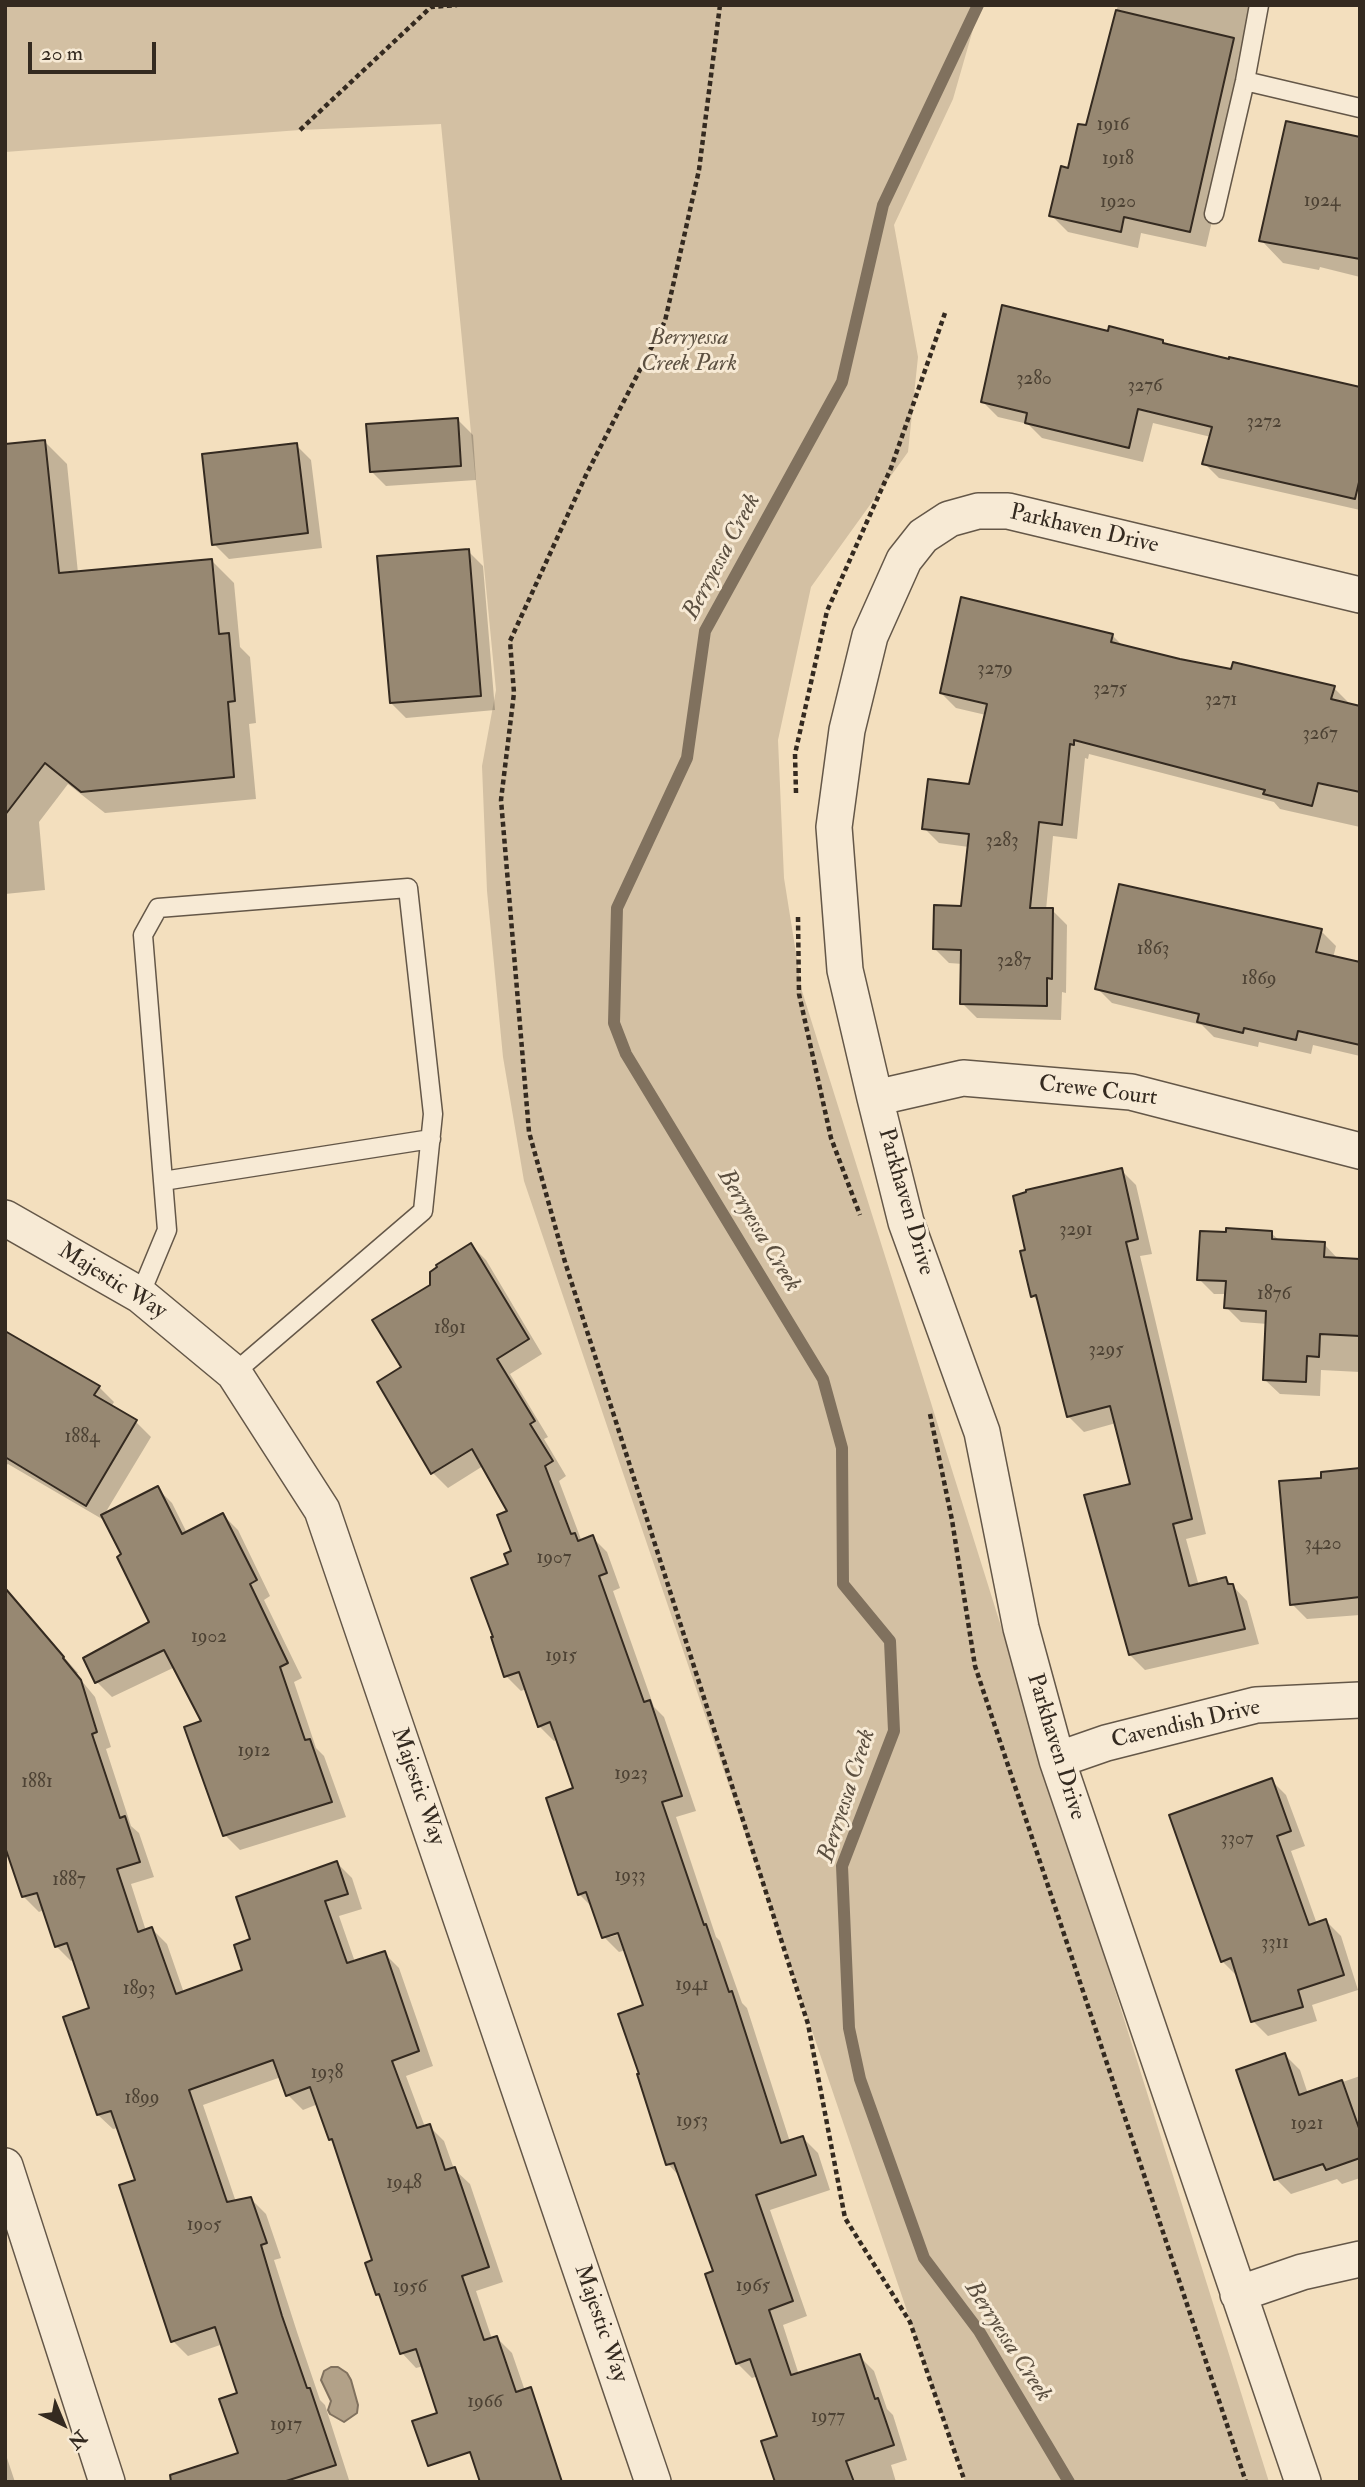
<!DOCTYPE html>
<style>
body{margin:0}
#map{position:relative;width:1365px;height:2487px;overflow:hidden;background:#f3dfbe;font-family:"IM FELL Double Pica",serif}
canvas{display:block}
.frame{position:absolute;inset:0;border:7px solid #342a20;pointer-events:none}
.north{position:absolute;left:28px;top:2389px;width:70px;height:70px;-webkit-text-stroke:5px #f7ead5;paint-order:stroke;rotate:137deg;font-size:19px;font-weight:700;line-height:28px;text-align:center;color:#342a20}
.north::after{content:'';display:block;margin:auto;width:24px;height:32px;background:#342a20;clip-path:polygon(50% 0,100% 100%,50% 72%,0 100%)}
.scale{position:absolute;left:28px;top:42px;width:128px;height:32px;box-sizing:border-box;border:4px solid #342a20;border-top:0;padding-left:9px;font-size:21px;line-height:24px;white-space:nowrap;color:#342a20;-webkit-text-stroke:5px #f7ead5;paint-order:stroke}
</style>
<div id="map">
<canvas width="1365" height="2487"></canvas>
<div class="frame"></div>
<div class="north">N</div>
<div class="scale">20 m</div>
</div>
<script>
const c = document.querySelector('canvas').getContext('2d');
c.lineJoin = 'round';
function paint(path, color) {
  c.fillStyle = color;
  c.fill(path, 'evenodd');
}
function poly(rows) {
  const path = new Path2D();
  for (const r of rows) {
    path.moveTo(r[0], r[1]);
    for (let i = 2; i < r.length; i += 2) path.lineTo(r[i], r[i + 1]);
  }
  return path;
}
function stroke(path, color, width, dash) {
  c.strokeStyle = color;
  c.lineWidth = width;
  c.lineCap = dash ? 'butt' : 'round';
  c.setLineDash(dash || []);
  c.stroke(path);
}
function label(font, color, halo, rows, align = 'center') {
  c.font = font + ' "IM FELL Double Pica",serif';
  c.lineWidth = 6;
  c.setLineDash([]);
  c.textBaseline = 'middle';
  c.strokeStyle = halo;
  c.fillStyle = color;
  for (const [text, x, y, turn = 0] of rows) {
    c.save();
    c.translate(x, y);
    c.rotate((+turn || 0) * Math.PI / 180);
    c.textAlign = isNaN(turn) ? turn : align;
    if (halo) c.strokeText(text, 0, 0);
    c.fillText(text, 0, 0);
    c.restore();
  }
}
paint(poly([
 [5,5,980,5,953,99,894,225,918,357,908,452,811,587,778,740,784,878,802,991,1269,2482,965,2482,524,1181,503,1057,487,891,482,766,496,690,441,124,300,130,5,152]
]), '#d3c0a3');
const water = poly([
 [331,2367,338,2367,347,2373,351,2380,358,2405,357,2413,344,2422,330,2414,328,2410,331,2401,321,2380,324,2371,331,2367]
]);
paint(water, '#b2a188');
stroke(water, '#80715e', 2);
paint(poly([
 [1118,5,1255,5,1250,56,1206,247,1141,233,1138,248,1068,232,1051,215,1087,127],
 [1360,139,1360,277,1320,267,1319,270,1283,263,1261,240],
 [1109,333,1162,341,1167,346,1360,387,1360,510,1219,478,1204,463,1211,437,1153,423,1143,462,1042,438,1028,424,998,417,983,402],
 [458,420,473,435,476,480,386,486,371,471],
 [45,442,67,464,78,573,212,561,234,583,240,647,250,657,256,723,249,724,256,799,105,813,68,784,39,822,45,890,5,894,5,446],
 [296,445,311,460,322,548,229,559,214,544],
 [468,551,483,566,495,710,406,718,391,703],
 [1112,635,1124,647,1179,660,1334,688,1349,703,1348,705,1360,708,1360,827,1280,809,1274,802,1089,754,1088,759,1085,758,1077,839,1053,836,1046,910,1052,910,1067,925,1066,993,1062,992,1061,1020,977,1018,962,1003,963,964,949,963,934,948,962,908,969,847,939,843,924,828,970,785,986,715,956,708,941,693],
 [1321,931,1336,946,1333,958,1360,964,1360,1056,1313,1045,1311,1054,1259,1042,1258,1047,1214,1037,1202,1025,1112,1003,1097,988],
 [1121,1170,1136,1185,1152,1254,1140,1256,1206,1534,1186,1539,1199,1586,1226,1579,1247,1601,1259,1644,1145,1670,1130,1655,1132,1485,1116,1423,1084,1432,1069,1417,1039,1302,1033,1296,1027,1251],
 [1271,1233,1280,1241,1324,1244,1339,1260,1360,1261,1360,1372,1321,1370,1320,1396,1280,1394,1265,1380,1268,1324,1241,1322,1226,1307,1227,1294,1214,1294,1199,1279],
 [471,1245,486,1260,542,1354,510,1374,548,1437,544,1439,566,1476,559,1481,582,1542,592,1537,607,1552,620,1588,613,1591,654,1707,664,1717,696,1811,676,1817,716,1937,720,1941,742,2003,747,2008,790,2142,803,2138,818,2153,830,2190,770,2210,807,2316,783,2325,799,2375,859,2356,874,2371,887,2409,893,2415,907,2460,891,2465,896,2482,776,2482,779,2437,758,2376,752,2378,737,2363,715,2272,681,2178,668,2164,641,2075,646,2006,626,1950,619,1952,604,1937,594,1909,579,1894,575,1789,558,1739,554,1741,539,1726,526,1689,521,1691,506,1676,510,1566,513,1553,510,1512,483,1466,448,1488,433,1473,403,1368,431,1286],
 [627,1932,610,1937,610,1934],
 [5,1341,99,1387,114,1402,111,1407,136,1422,151,1437,104,1515,157,1488,172,1503,187,1533,223,1515,238,1530,270,1596,264,1600,302,1678,294,1682,316,1748,324,1756,346,1817,240,1850,225,1835,203,1722,175,1667,112,1697,97,1682,152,1622,124,1555,104,1516,102,1519,8,1464,5,1466],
 [1360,1470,1360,1615,1307,1619,1292,1604,1323,1479],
 [5,1590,78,1673,76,1674,95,1697,111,1747,106,1749,131,1826,139,1833,154,1877,131,1884,146,1931,152,1929,167,1944,184,1993,244,1971,252,1940,337,1863,352,1878,362,1909,339,1916,355,1962,384,1953,399,1968,433,2066,406,2076,425,2127,429,2126,444,2141,454,2169,470,2184,503,2282,476,2291,492,2339,497,2338,512,2353,535,2420,424,2366,416,2368,402,2353,383,2300,377,2294,374,2262,335,2143,331,2139,318,2104,303,2110,288,2095,281,2077,203,2105,236,2202,251,2199,266,2214,281,2258,274,2260,297,2332,320,2400,325,2405,349,2480,343,2482,219,2482,240,2454,239,2394,223,2344,188,2356,173,2341,138,2181,119,2128,113,2129,98,2115,92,2009,75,1959,71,1961,56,1946,44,1910,39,1912,24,1897],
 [1271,1780,1286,1795,1305,1846,1291,1851,1317,1924,1326,1921,1341,1936,1358,1990,1312,2005,1317,2021,1268,2036,1253,2021,1237,1976,1222,1961],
 [1285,2055,1300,2070,1308,2094,1360,2076,1360,2178,1342,2184,1337,2179,1291,2194,1276,2179],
 [5,2452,15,2482,5,2482]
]), '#0003');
stroke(poly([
 [978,5,883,205,842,382,705,631,687,758,617,908,614,1023,626,1054,823,1379,842,1448,843,1584,890,1641,894,1731,842,1866,849,2028,860,2079,924,2258,979,2331,1069,2482]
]), '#80715e', 12);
const building = poly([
 [1116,10,1234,38,1190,232,1124,217,1121,232,1049,216,1061,166,1068,168,1078,124,1086,125,1116,10],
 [1286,121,1360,137,1360,259,1259,241,1286,121],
 [1002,305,1108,331,1109,326,1163,340,1163,343,1229,359,1229,357,1360,387,1360,478,1355,499,1202,464,1212,427,1138,409,1129,448,1025,423,1027,413,981,402,1002,305],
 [458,418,461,466,370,472,366,424,458,418],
 [45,440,59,573,212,559,219,634,229,633,235,701,228,702,234,777,81,792,45,763,5,815,5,444,45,440],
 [297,443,308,533,212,545,202,454,297,443],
 [469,549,481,696,390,703,377,556,469,549],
 [961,597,1113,634,1111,642,1180,659,1231,669,1233,662,1335,686,1331,699,1360,706,1360,792,1318,783,1312,806,1263,794,1265,790,1074,740,1074,745,1070,744,1062,825,1039,822,1030,908,1053,908,1052,979,1047,978,1047,1006,960,1004,961,950,933,949,934,905,961,906,969,834,922,829,928,779,969,784,987,704,940,693,961,597],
 [1119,884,1322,929,1316,952,1360,962,1360,1045,1298,1031,1296,1040,1244,1028,1243,1033,1197,1022,1199,1014,1095,989,1119,884],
 [1122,1168,1138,1239,1126,1242,1192,1519,1173,1524,1189,1586,1226,1577,1228,1584,1233,1584,1245,1629,1129,1655,1084,1495,1130,1484,1110,1406,1067,1417,1036,1295,1031,1297,1020,1251,1025,1250,1013,1196,1026,1192,1026,1190,1122,1168],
 [1226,1228,1272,1231,1272,1239,1325,1242,1324,1257,1360,1259,1360,1336,1320,1334,1319,1357,1307,1356,1306,1382,1263,1380,1266,1311,1224,1308,1226,1281,1197,1280,1200,1231,1226,1232,1226,1228],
 [471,1243,529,1339,497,1359,535,1421,530,1424,553,1461,545,1466,571,1534,575,1533,578,1541,593,1535,607,1573,599,1576,644,1702,650,1700,682,1796,662,1802,704,1925,706,1924,729,1992,732,1991,781,2143,803,2136,816,2175,756,2195,793,2301,769,2310,791,2375,860,2354,875,2399,878,2398,894,2445,846,2461,854,2482,775,2482,761,2441,777,2436,750,2359,736,2364,705,2274,713,2271,674,2163,666,2165,637,2074,639,2074,618,2014,643,2005,618,1933,602,1938,586,1892,578,1895,546,1798,573,1788,550,1722,538,1727,519,1672,504,1677,491,1637,493,1637,471,1578,508,1564,504,1554,511,1551,497,1515,507,1511,472,1449,431,1474,377,1382,401,1367,372,1320,430,1285,430,1272,437,1267,436,1265,471,1243],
 [5,1331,100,1386,94,1395,137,1420,86,1506,5,1457,5,1331],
 [1360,1468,1360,1597,1290,1605,1279,1481,1321,1478,1321,1472,1360,1468],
 [158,1486,182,1534,223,1513,257,1580,250,1584,288,1663,280,1667,305,1740,310,1739,332,1802,223,1836,184,1727,201,1721,164,1650,95,1683,83,1658,149,1622,117,1557,121,1554,101,1515,158,1486],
 [5,1588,64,1657,63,1658,81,1680,97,1732,92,1734,120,1818,125,1816,140,1862,117,1869,138,1932,152,1927,176,1994,242,1970,234,1945,250,1939,236,1897,337,1861,348,1894,325,1901,347,1963,385,1951,419,2051,392,2061,417,2128,430,2124,445,2170,455,2167,489,2267,462,2276,484,2340,497,2336,516,2392,531,2387,562,2482,480,2482,470,2452,428,2466,412,2421,437,2413,416,2349,400,2354,379,2294,376,2295,365,2263,372,2260,332,2139,329,2140,310,2087,286,2096,273,2060,189,2090,227,2202,251,2197,267,2243,261,2245,282,2316,307,2388,310,2388,336,2465,283,2482,171,2482,170,2475,238,2453,219,2399,237,2393,215,2327,171,2342,119,2185,135,2180,111,2111,97,2115,63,2017,89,2008,67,1943,55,1947,37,1893,22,1897,5,1847,5,1588],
 [1272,1778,1291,1831,1277,1836,1309,1925,1326,1919,1344,1975,1298,1990,1303,2007,1251,2022,1231,1958,1221,1962,1169,1815,1272,1778],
 [1285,2053,1299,2095,1342,2080,1360,2131,1360,2158,1326,2170,1323,2164,1274,2180,1236,2070,1285,2053]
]);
paint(building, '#978872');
stroke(building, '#342a20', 2);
const lane = poly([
 [1245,81,1360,108],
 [1214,214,1245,81,1259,5],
 [163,1181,431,1139],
 [140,1295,167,1230,143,935,158,908,408,888,433,1114,423,1211,234,1373]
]);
const street = poly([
 [875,1098,963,1078,1131,1092,1360,1151],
 [5,1218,140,1295,234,1373,322,1510,653,2482],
 [1057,1760,1106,1743,1256,1705,1360,1700],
 [5,2166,107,2482],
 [1238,2294,1302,2272,1360,2259],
 [1303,2482,1057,1760,1021,1628,982,1432,906,1222,875,1098,845,970,834,827,847,730,870,636,904,560,923,536,949,519,978,511,1008,511,1360,595]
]);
stroke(lane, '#645748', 21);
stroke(street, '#645748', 38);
stroke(poly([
 [720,5,699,170,665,321,586,475,510,641,514,693,501,800,529,1132,565,1262,808,2024,845,2218,910,2322,965,2482],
 [300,130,431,7,457,5],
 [796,793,795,754,827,611,891,468,945,313],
 [798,917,799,994,831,1138,860,1215],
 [930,1414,952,1520,975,1666,1246,2482]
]), '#342a20', 4.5, [5, 3.5]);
stroke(lane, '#f7ead5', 18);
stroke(street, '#f7ead5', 35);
label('19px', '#4d4234', null, [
 ["1916",1113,126],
 ["1918",1118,160],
 ["1924",1322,202],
 ["1920",1118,203],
 ["3280",1034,380],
 ["3276",1145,387],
 ["3272",1264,423],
 ["3279",995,670],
 ["3275",1110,690],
 ["3271",1221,701],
 ["3267",1320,735],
 ["3283",1002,842],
 ["1863",1153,950],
 ["3287",1014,962],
 ["1869",1259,980],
 ["3291",1076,1231],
 ["1876",1274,1295],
 ["1891",450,1329],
 ["3295",1106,1351],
 ["1884",82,1438],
 ["3420",1323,1545],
 ["1907",554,1559],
 ["1902",209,1638],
 ["1915",561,1657],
 ["1912",254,1752],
 ["1923",631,1775],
 ["1881",37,1783],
 ["3307",1237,1840],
 ["1933",630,1877],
 ["1887",69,1881],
 ["3311",1275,1944],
 ["1941",692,1986],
 ["1893",139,1990],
 ["1938",327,2074],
 ["1899",142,2099],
 ["1953",692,2122],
 ["1921",1307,2125],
 ["1948",404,2184],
 ["1905",204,2226],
 ["1965",753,2287],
 ["1956",410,2288],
 ["1966",485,2403],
 ["1977",828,2418],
 ["1917",286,2426]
]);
label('italic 23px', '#5c5041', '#f7ead5', [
 ["Berryessa",689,339],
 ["Creek Park",689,365]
]);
label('23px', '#342a20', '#f7ead5', [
 ["Parkhaven Drive",1084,530,13],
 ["Crewe Court",1098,1092,7],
 ["Parkhaven Drive",905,1202,74],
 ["Majestic Way",112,1282,32],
 ["Cavendish Drive",1186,1725,-13],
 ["Parkhaven Drive",1055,1747,73],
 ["Majestic Way",417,1787,71],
 ["Majestic Way",600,2324,71]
]);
label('italic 24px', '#5a4e3f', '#f7ead5', [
 ["Berryessa Creek",723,557,-62],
 ["Berryessa Creek",758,1231,59],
 ["Berryessa Creek",848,1796,-72],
 ["Berryessa Creek",1007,2342,57]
]);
</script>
